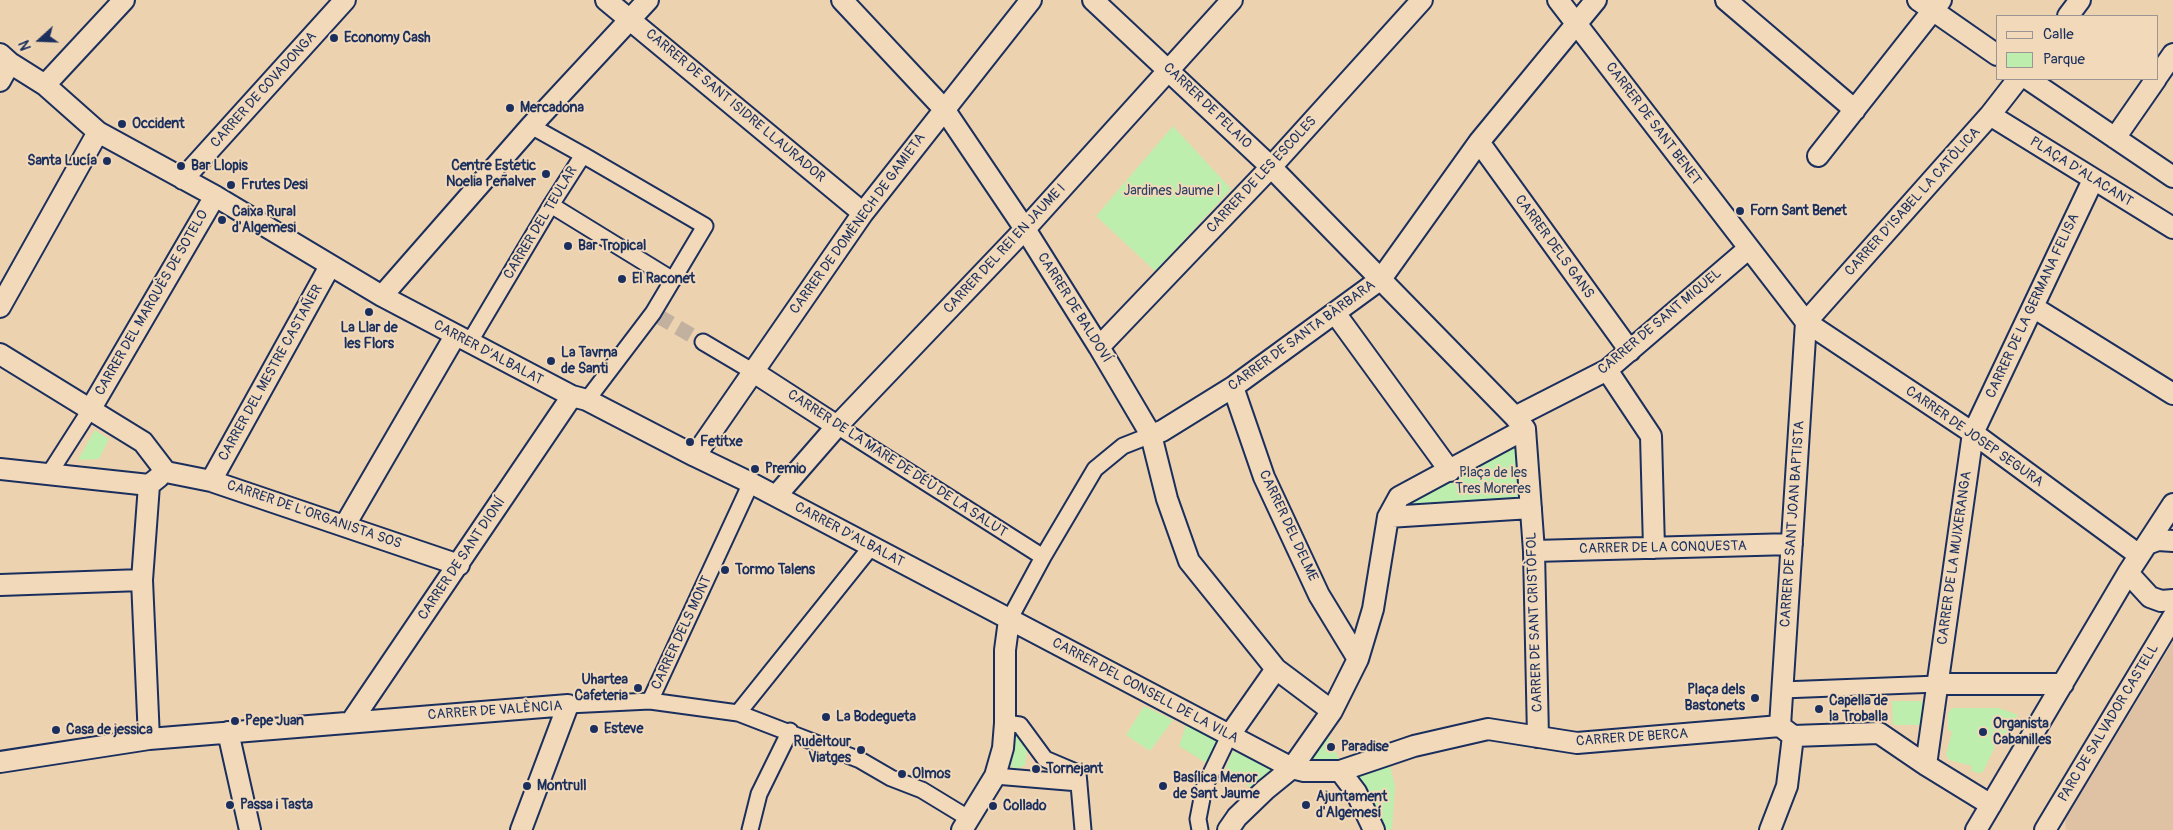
<!DOCTYPE html>
<meta charset="utf-8">
<style>
body{margin:0}
#map{position:relative;width:2173px;height:830px;overflow:hidden;background:#edd2b0;font-family:Pangolin,sans-serif}
canvas{display:block}
.legend{position:absolute;left:1996px;top:15px;width:162px;height:65px;box-sizing:border-box;background:#f1d9b9;border:1px solid #9b9595;margin:0;padding:6px 9px;list-style:none;font-size:15px;color:#1b2f5e}
.legend li{display:flex;align-items:center;gap:10px;height:25px}
.legend b{width:25px;border:1px solid #9b9595}
.north{position:absolute;left:15px;top:15px;width:50px;height:50px;-webkit-text-stroke:4px #f1d9b9;paint-order:stroke;rotate:250deg;font-size:14px;font-weight:700;line-height:20px;text-align:center;color:#1b2f5e}
.north::after{content:'';display:block;margin:auto;width:18px;height:22px;background:#1b2f5e;clip-path:polygon(50% 0,100% 100%,50% 72%,0 100%)}
</style>
<div id="map">
<canvas width="2173" height="830"></canvas>
<ul class="legend">
<li><b style="height:6px;background:#f1d9b9"></b>Calle</li>
<li><b style="height:14px;background:#beeead"></b>Parque</li>
</ul>
<div class="north">N</div>
</div>
<script>
const c = document.querySelector('canvas').getContext('2d');
c.lineJoin = 'round';
function paint(path, color) {
  c.fillStyle = color;
  c.fill(path, 'evenodd');
}
function poly(rows) {
  const path = new Path2D();
  for (const r of rows) {
    path.moveTo(r[0], r[1]);
    for (let i = 2; i < r.length; i += 2) path.lineTo(r[i], r[i + 1]);
  }
  return path;
}
function stroke(path, color, width, dash) {
  c.strokeStyle = color;
  c.lineWidth = width;
  c.lineCap = dash ? 'butt' : 'round';
  c.setLineDash(dash || []);
  c.stroke(path);
}
function label(font, color, halo, rows, align = 'center') {
  c.font = font + ' Pangolin,sans-serif';
  c.lineWidth = 4;
  c.setLineDash([]);
  c.textBaseline = 'middle';
  c.strokeStyle = halo;
  c.fillStyle = color;
  for (const [text, x, y, turn = 0] of rows) {
    c.save();
    c.translate(x, y);
    c.rotate((+turn || 0) * Math.PI / 180);
    c.textAlign = isNaN(turn) ? turn : align;
    if (halo) c.strokeText(text, 0, 0);
    c.fillText(text, 0, 0);
    c.restore();
  }
}
paint(poly([
 [2173,642,2173,830,2066,830,2065,820]
]), '#dec2a3');
paint(poly([
 [1173,126,1231,189,1155,271,1096,216],
 [95,430,109,439,99,459,78,460],
 [1515,443,1518,501,1399,513,1404,501],
 [1892,701,1922,701,1923,725,1893,725],
 [1144,706,1173,720,1150,751,1126,735],
 [1952,708,1999,708,2018,715,2005,735,2001,734,1983,772,1979,773,1971,771,1972,766,1949,760,1947,757,1946,754,1952,732,1948,730,1948,713],
 [1186,725,1220,739,1206,763,1179,746],
 [1326,730,1341,764,1310,766,1306,756],
 [1013,734,1028,743,1025,765,1017,769,1008,765],
 [1233,751,1271,768,1272,777,1259,793,1225,770],
 [1389,762,1395,786,1392,829,1384,830,1352,776]
]), '#beeead');
stroke(poly([
 [658,316,703,342]
]), '#c3b1a0', 15, [15, 8]);
const pedestrian = poly([
 [583,155,705,226,653,313,587,400],
 [551,205,673,280],
 [703,342,752,371],
 [469,343,551,205,583,155,531,126],
 [837,426,1043,557],
 [49,474,90,410],
 [1009,620,1043,557,1095,469,1123,446,1151,435],
 [1782,690,1938,684],
 [650,701,751,483],
 [568,705,650,701,738,713,860,760,891,778,922,790,968,818],
 [738,713,871,547],
 [1005,723,1020,725,1045,759,1078,773,1083,830],
 [995,776,1079,783],
 [750,830,759,794,790,731],
 [1200,830,1198,819,1204,788,1229,736]
]);
const minor = poly([
 [606,0,863,213],
 [842,0,944,109,1025,229,1099,347,1151,435,1167,499,1189,561,1276,669,1332,711],
 [1093,0,1271,167,1515,417,1525,429],
 [1558,0,1806,322,1973,433,2139,555],
 [1726,0,1855,110],
 [1918,0,1997,55],
 [2068,16,2080,0],
 [0,54,10,63,45,85,98,132,215,196,382,296,572,396,587,400,695,456,751,483,1292,768,1304,771,1340,771,1414,746,1488,729,1577,743,1780,726],
 [2157,77,2173,54],
 [2028,79,2173,177],
 [0,81,10,63],
 [45,85,124,0],
 [1990,115,2173,228],
 [2115,138,2156,79],
 [1479,142,1630,351],
 [1818,156,1941,0],
 [183,179,345,0],
 [382,296,531,126,648,0],
 [0,307,98,132],
 [2033,307,2173,394],
 [1335,313,1450,471],
 [1806,322,1990,115,2018,79],
 [1099,347,1271,167,1422,0],
 [0,354,143,442,166,472],
 [1607,370,1651,436,1654,548],
 [752,371,837,426],
 [1233,387,1264,477,1319,595,1358,659],
 [90,410,215,196],
 [1515,417,1607,370,1748,249],
 [1525,429,1534,551,1538,737],
 [1151,435,1162,431,1233,387,1381,279,1479,142,1596,0],
 [695,456,863,213,1031,0],
 [0,469,149,485,159,477],
 [166,472,211,481,459,565],
 [211,481,330,266],
 [149,485,142,580,149,739],
 [776,496,837,426,1025,229,1232,0],
 [1388,517,1531,508],
 [345,525,455,336],
 [2147,544,2158,540,2173,541],
 [1534,551,1792,544],
 [2128,573,2150,597,2161,601,2173,600],
 [0,585,142,580],
 [1938,684,2063,684],
 [351,722,572,396],
 [1780,726,1806,322],
 [1780,726,1793,736,1879,733,1926,765,1991,805],
 [228,732,250,830],
 [1229,736,1276,669],
 [0,762,149,739,568,705,521,830],
 [1926,765,1973,433,2093,180],
 [1340,771,1356,792,1374,830],
 [962,830,995,776,1003,748,1005,723,1005,650,1009,620],
 [1228,830,1237,817,1265,790,1292,768,1332,711,1358,659,1373,609,1388,517,1399,497,1525,429],
 [1770,830,1787,786,1793,736],
 [1976,830,2128,573,2173,504],
 [2045,830,2173,617]
]);
stroke(pedestrian, '#1b2f5e', 19);
stroke(minor, '#1b2f5e', 24);
stroke(pedestrian, '#f1d9b9', 15);
stroke(minor, '#f1d9b9', 20);
for (const [x, y, r, color] of [
 [334,38,5,"#1b2f5e"],
 [510,108,5,"#1b2f5e"],
 [122,124,5,"#1b2f5e"],
 [107,161,5,"#1b2f5e"],
 [181,166,5,"#1b2f5e"],
 [546,174,5,"#1b2f5e"],
 [231,185,5,"#1b2f5e"],
 [1740,211,5,"#1b2f5e"],
 [222,220,5,"#1b2f5e"],
 [568,246,5,"#1b2f5e"],
 [622,279,5,"#1b2f5e"],
 [369,312,5,"#1b2f5e"],
 [551,361,5,"#1b2f5e"],
 [690,442,5,"#1b2f5e"],
 [755,469,5,"#1b2f5e"],
 [725,570,5,"#1b2f5e"],
 [638,688,5,"#1b2f5e"],
 [1755,698,5,"#1b2f5e"],
 [1819,709,5,"#1b2f5e"],
 [826,717,5,"#1b2f5e"],
 [235,721,5,"#1b2f5e"],
 [594,729,5,"#1b2f5e"],
 [56,730,5,"#1b2f5e"],
 [1983,732,5,"#1b2f5e"],
 [1331,747,5,"#1b2f5e"],
 [861,750,5,"#1b2f5e"],
 [1036,769,5,"#1b2f5e"],
 [902,774,5,"#1b2f5e"],
 [527,786,5,"#1b2f5e"],
 [1163,786,5,"#1b2f5e"],
 [230,805,5,"#1b2f5e"],
 [1306,805,5,"#1b2f5e"],
 [993,806,5,"#1b2f5e"]
]) {
  const dot = new Path2D();
  dot.arc(x, y, r, 0, 2 * Math.PI);
  c.fillStyle = color;
  c.fill(dot);
  stroke(dot, '#f1d9b9', 2);
}
label('bold 14px', '#1b2f5e', '#f1d9b9', [
 ["Economy Cash",344,38],
 ["Mercadona",520,108],
 ["Occident",132,124],
 ["Santa Lucía",97,161,"right"],
 ["Bar Llopis",191,166],
 ["Centre Estetic",536,166,"right"],
 ["Noelia Peñalver",536,182,"right"],
 ["Frutes Desi",241,185],
 ["Forn Sant Benet",1750,211],
 ["Caixa Rural",232,212],
 ["d'Algemesi",232,228],
 ["Bar Tropical",578,246],
 ["El Raconet",632,279],
 ["La Llar de",369,328,"center"],
 ["les Flors",369,344,"center"],
 ["La Tavrna",561,353],
 ["de Santi",561,369],
 ["Fetitxe",700,442],
 ["Premio",765,469],
 ["Tormo Talens",735,570],
 ["Uhartea",628,680,"right"],
 ["Cafeteria",628,696,"right"],
 ["Plaça dels",1745,690,"right"],
 ["Bastonets",1745,706,"right"],
 ["Capella de",1829,701],
 ["la Troballa",1829,717],
 ["La Bodegueta",836,717],
 ["Pepe Juan",245,721],
 ["Organista",1993,724],
 ["Cabanilles",1993,740],
 ["Esteve",604,729],
 ["Casa de jessica",66,730],
 ["Rudeltour",851,742,"right"],
 ["Viatges",851,758,"right"],
 ["Paradise",1341,747],
 ["Tornejant",1046,769],
 ["Olmos",912,774],
 ["Basílica Menor",1173,778],
 ["de Sant Jaume",1173,794],
 ["Montrull",537,786],
 ["Ajuntament",1316,797],
 ["d'Algemesí",1316,813],
 ["Passa i Tasta",240,805],
 ["Collado",1003,806]
], 'left');
label('14px', '#1b2f5e', '#f1d9b9', [
 ["CARRER DE COVADONGA",264,90,-48],
 ["CARRER DE SANT ISIDRE LLAURADOR",735,106,40],
 ["CARRER DE PELAIO",1207,106,44],
 ["CARRER DE SANT BENET",1653,124,53],
 ["PLAÇA D'ALACANT",2081,172,32],
 ["CARRER DE LES ESCOLES",1262,175,-47],
 ["CARRER D'ISABEL LA CATÒLICA",1913,202,-48],
 ["CARRER DEL TEULAR",541,223,-59],
 ["CARRER DE DOMÈNECH DE GAMIETA",858,224,-54],
 ["CARRER DELS GANS",1554,247,54],
 ["CARRER DEL REI EN JAUME I",1005,249,-47],
 ["CARRER DEL MARQUÈS DE SOTELO",152,303,-60],
 ["CARRER DE LA GERMANA FELISA",2033,306,-65],
 ["CARRER DE BALDOVÍ",1074,308,58],
 ["CARRER DE SANT MIQUEL",1660,322,-40],
 ["CARRER DE SANTA BÀRBARA",1302,336,-36],
 ["CARRER D'ALBALAT",488,353,28],
 ["CARRER DEL MESTRE CASTAÑER",271,373,-61],
 ["CARRER DE JOSEP SEGURA",1974,437,35],
 ["CARRER DE LA MARE DE DÉU DE LA SALUT",897,464,33],
 ["CARRER DE L'ORGANISTA SOS",314,515,19],
 ["CARRER DE SANT JOAN BAPTISTA",1793,524,-86],
 ["CARRER DEL DELME",1288,526,65],
 ["CARRER D'ALBALAT",849,535,28],
 ["CARRER DE LA CONQUESTA",1663,548,-1],
 ["CARRER DE LA MUIXERANGA",1955,558,-82],
 ["CARRER DE SANT DIONÍ",462,559,-56],
 ["CARRER DE SANT CRISTÒFOL",1535,622,-92],
 ["CARRER DELS MONT",682,633,-65],
 ["CARRER DEL CONSELL DE LA VILA",1145,691,28],
 ["CARRER DE VALÈNCIA",495,711,-4],
 ["PARC DE SALVADOR CASTELL",2109,723,-59],
 ["CARRER DE BERCA",1632,738,-4]
]);
label('14px', '#2b4266', '#f1d9b9', [
 ["Jardines Jaume I",1172,191],
 ["Plaça de les",1493,473],
 ["Tres Moreres",1493,489]
]);
</script>
